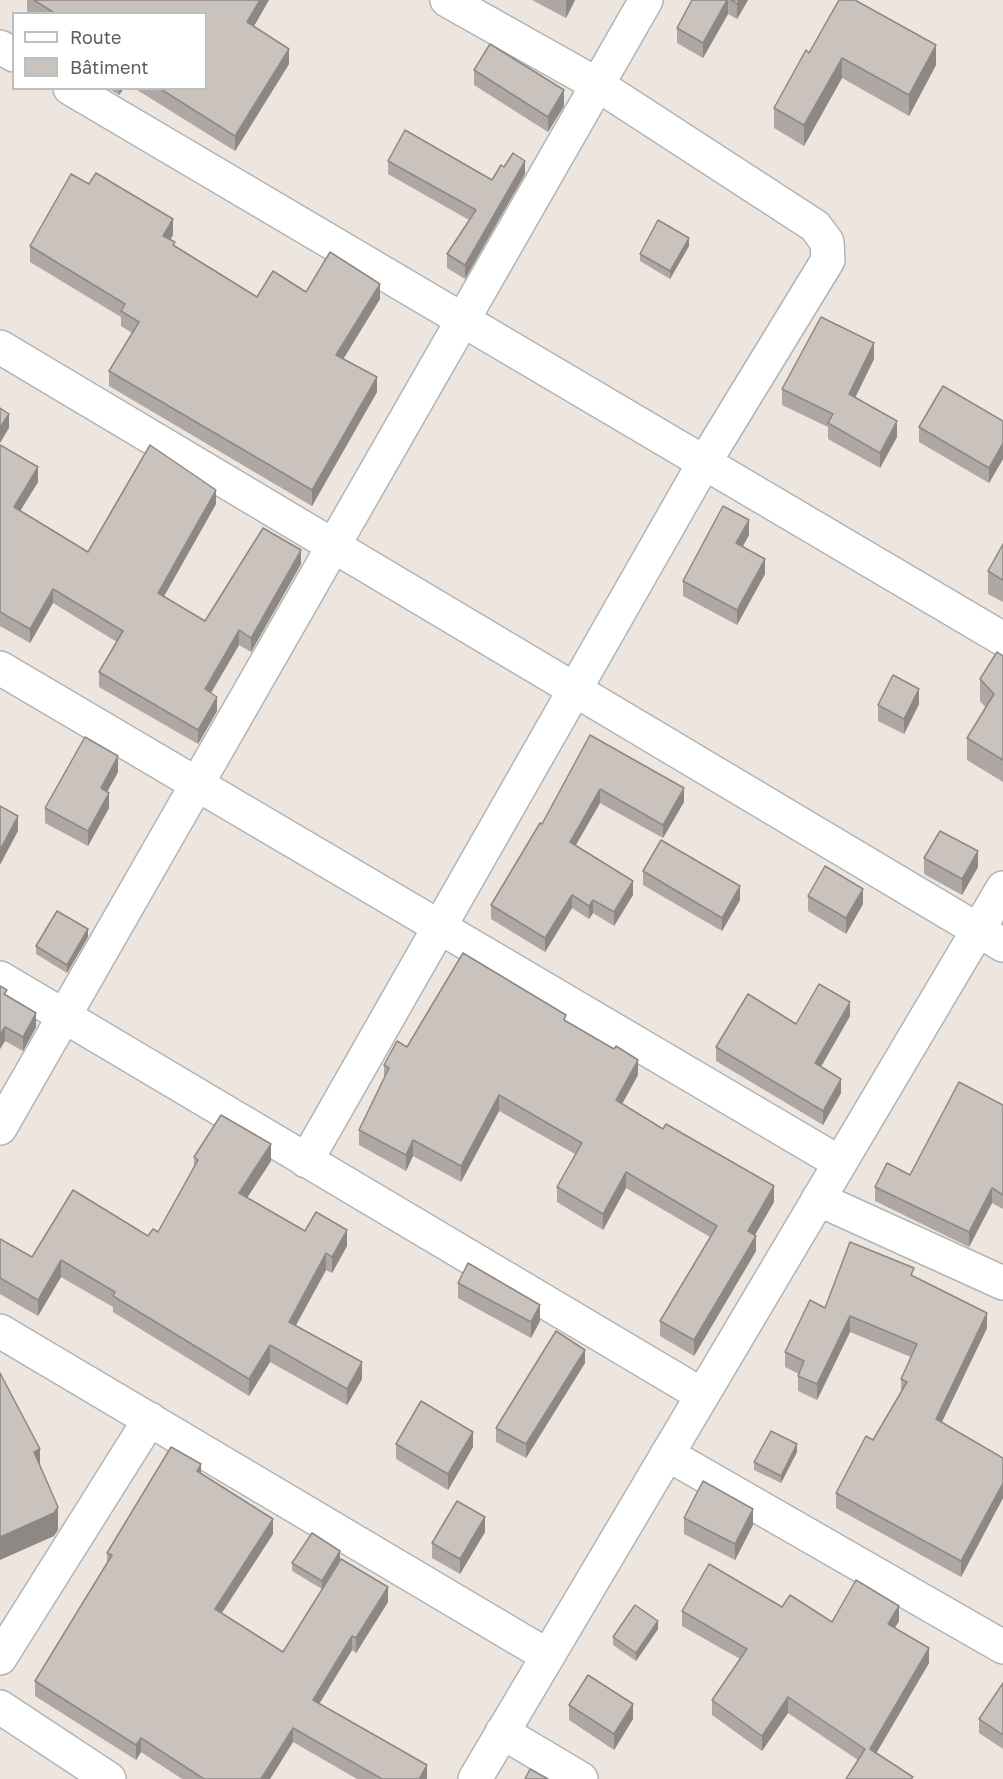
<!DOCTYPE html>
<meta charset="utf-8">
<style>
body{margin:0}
#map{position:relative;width:1003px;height:1779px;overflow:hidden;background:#ede5de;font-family:"Golos Text",sans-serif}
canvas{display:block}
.legend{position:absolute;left:12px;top:12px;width:195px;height:78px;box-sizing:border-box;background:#fff;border:2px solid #bcbfc0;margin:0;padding:8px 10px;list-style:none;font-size:18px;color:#575f61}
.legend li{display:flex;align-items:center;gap:12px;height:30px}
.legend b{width:30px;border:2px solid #bcbfc0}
</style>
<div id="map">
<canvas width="1003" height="1779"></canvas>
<ul class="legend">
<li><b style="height:8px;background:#fff"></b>Route</li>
<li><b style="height:16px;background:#cac2bd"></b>Bâtiment</li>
</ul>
</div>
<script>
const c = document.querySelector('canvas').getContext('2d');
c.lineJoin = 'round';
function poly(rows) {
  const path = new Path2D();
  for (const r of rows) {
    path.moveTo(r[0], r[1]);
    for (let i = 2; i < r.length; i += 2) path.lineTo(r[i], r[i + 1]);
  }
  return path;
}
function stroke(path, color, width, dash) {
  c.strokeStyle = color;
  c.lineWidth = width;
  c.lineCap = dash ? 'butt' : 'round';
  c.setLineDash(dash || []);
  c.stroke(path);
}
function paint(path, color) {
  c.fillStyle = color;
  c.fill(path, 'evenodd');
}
const minor = poly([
 [0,47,14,55],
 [70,88,1003,639],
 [0,347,1003,945],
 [0,668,840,1163],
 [0,978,702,1395],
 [0,1128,646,0],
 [306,1161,704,463,828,260,827,242,815,226,598,85,447,0],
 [818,1199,1003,1283],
 [0,1331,548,1656],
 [667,1454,1003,1647],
 [0,1658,150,1419],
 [0,1707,109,1779],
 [502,1732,581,1779],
 [475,1779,1003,888]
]);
stroke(minor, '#afb5b8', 36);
stroke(minor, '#fff', 33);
paint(poly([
 [27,0,269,0,254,26,289,64,235,151,134,88,206,88,206,14,31,14,27,11],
 [532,0,575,0,566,18],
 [692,0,748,0,737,19,728,14,703,58,677,43,677,28],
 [809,53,936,65,909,116,842,78,804,146,774,128,774,108],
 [474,70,564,106,548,132,474,85],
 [108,88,124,88,119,95],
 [388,161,492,180,504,167,525,174,465,279,447,268,447,254,469,220,388,174],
 [173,235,170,240,175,247,257,297,306,292,380,299,343,359,377,392,312,506,109,386,109,371,132,333,121,326,121,317,30,262,30,246],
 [689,246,670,279,640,261,640,254],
 [874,359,855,398,897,437,880,468,828,439,828,427,782,405,782,389],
 [1003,421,1003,459,989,483,919,442,919,427],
 [0,445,38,482,20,511,88,552,216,504,164,596,205,621,301,564,251,652,239,645,211,693,217,711,198,744,99,687,99,672,117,642,53,603,30,643,0,626],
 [749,535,742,547,765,574,737,625,683,596,683,581],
 [1003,544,1003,602,988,594,988,571],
 [1003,656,1003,782,967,760,967,738,986,708,980,701,980,679],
 [919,704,904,734,878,721,878,705],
 [590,735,684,802,663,838,600,803,576,845,633,895,614,926,593,913,589,919,572,908,545,952,491,919,491,905,542,824],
 [118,772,107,792,109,808,88,846,45,823,45,808],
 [924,858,978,867,962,895,924,874],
 [643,871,740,900,722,931,643,885],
 [808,896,863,904,846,934,808,911],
 [88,937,67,973,36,954,36,946],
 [0,986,7,996,36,1027,23,1051,5,1041,0,1049],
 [850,1016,821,1067,841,1093,823,1125,716,1061,716,1047,796,1024],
 [566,1021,638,1075,622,1104,774,1202,755,1235,756,1251,694,1356,660,1336,660,1321,710,1237,626,1188,603,1230,557,1202,557,1187,575,1154,499,1111,461,1182,413,1156,406,1171,359,1145,359,1130,384,1078,384,1065,407,1047],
 [1003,1105,1003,1209,992,1203,969,1247,875,1201,875,1187,910,1175],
 [194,1157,271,1161,247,1198,305,1231,347,1246,332,1273,326,1270,296,1325,362,1379,347,1405,270,1362,249,1396,113,1312,113,1307,61,1277,38,1316,0,1294,0,1239,32,1257,148,1236,158,1232,194,1167],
 [914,1277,987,1328,942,1422,1003,1458,1003,1498,961,1577,836,1508,836,1493,873,1440,901,1393,901,1379,911,1357,850,1332,817,1400,798,1391,798,1376,799,1374,785,1367,785,1352,825,1308],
 [458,1283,540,1321,531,1338,458,1298],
 [585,1363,526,1458,496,1442,496,1428],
 [396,1444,473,1447,448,1490,396,1459],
 [797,1452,781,1483,754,1470,754,1462],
 [201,1474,273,1534,222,1613,283,1652,388,1602,356,1653,352,1650,319,1704,427,1779,357,1779,293,1742,270,1779,182,1779,141,1752,136,1760,35,1696,35,1681,107,1563,107,1553],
 [684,1518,753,1525,735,1560,684,1534],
 [485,1532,460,1574,432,1558,432,1543],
 [340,1559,322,1589,292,1571,292,1563],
 [782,1607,832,1622,899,1621,895,1628,929,1663,876,1753,913,1779,858,1760,788,1713,762,1751,712,1715,712,1700,740,1659,682,1626,682,1611],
 [658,1629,636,1661,613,1645,613,1637],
 [1003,1683,1003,1749,979,1733,979,1719],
 [569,1705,633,1719,614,1750,569,1720]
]), '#aea7a3');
paint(poly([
 [260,0,269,0,247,38,247,22],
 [566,0,575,0,566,18],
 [727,0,728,0,728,14,703,58,703,43],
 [739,0,748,0,737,19,737,4],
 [936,45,936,65,909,116,909,95],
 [289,49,289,64,235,151,235,136],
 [842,58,842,78,804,146,804,125],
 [119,88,124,88,119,95],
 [564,90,564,106,548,132,548,117],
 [525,161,525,174,465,279,465,265],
 [173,219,173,235,163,251,163,236],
 [689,238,689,246,670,279,670,271],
 [380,284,380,299,336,371,336,355],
 [874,343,874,359,849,410,849,394],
 [377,377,377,392,312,506,312,490],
 [9,414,9,428,0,443,0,428],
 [897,421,897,437,880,468,880,453],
 [1003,443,1003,459,989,483,989,468],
 [38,467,38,482,14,521,14,507],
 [216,490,216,504,158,607,158,593],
 [749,520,749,535,736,559,736,543],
 [301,550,301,564,251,652,251,638],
 [765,559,765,574,737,625,737,610],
 [53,589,53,603,30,643,30,629],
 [239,630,239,645,205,703,205,689],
 [919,689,919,704,904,734,904,719],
 [217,697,217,711,198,744,198,730],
 [118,756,118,772,101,803,101,788],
 [684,788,684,802,663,838,663,825],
 [600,789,600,803,570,855,570,842],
 [109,793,109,808,88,846,88,831],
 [18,816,18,831,0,865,0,850],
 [978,851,978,867,962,895,962,879],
 [633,881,633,895,614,926,614,912],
 [740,886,740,900,722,931,722,918],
 [863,889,863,904,846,934,846,918],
 [572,895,572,908,545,952,545,938],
 [593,900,593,913,589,919,589,906],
 [88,929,88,937,67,973,67,965],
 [850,1002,850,1016,815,1077,815,1063],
 [36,1013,36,1027,23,1051,23,1037],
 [5,1027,5,1041,0,1049,0,1035],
 [638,1060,638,1075,616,1115,616,1100],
 [841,1079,841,1093,823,1125,823,1111],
 [499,1095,499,1111,461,1182,461,1166],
 [413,1140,413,1156,406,1171,406,1155],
 [271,1144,271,1161,239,1210,239,1193],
 [626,1172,626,1188,603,1230,603,1214],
 [774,1186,774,1202,748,1247,748,1231],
 [992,1188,992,1203,969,1247,969,1232],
 [347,1230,347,1246,332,1273,332,1257],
 [756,1236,756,1251,694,1356,694,1340],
 [326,1253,326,1270,289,1338,289,1322],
 [61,1260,61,1277,38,1316,38,1300],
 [540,1305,540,1321,531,1338,531,1322],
 [987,1313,987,1328,936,1434,936,1419],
 [850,1316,850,1332,817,1400,817,1384],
 [270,1345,270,1362,249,1396,249,1379],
 [585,1350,585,1363,526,1458,526,1444],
 [362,1362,362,1379,347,1405,347,1389],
 [473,1432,473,1447,448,1490,448,1474],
 [797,1444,797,1452,781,1483,781,1476],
 [40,1449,40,1472,34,1452],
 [201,1464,201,1479,197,1471],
 [1003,1483,1003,1498,961,1577,961,1561],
 [58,1507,58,1530,54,1536,0,1560,0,1537],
 [753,1509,753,1525,735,1560,735,1544],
 [485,1517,485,1532,460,1574,460,1559],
 [273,1519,273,1534,215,1623,215,1609],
 [340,1551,340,1559,322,1589,322,1581],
 [388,1587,388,1602,356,1653,356,1638],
 [899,1606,899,1621,888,1639,888,1624],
 [658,1621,658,1629,636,1661,636,1653],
 [352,1636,352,1650,313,1714,313,1700],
 [929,1648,929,1663,870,1764,870,1749],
 [788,1697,788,1713,762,1751,762,1736],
 [633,1704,633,1719,614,1750,614,1734],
 [293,1728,293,1742,270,1779,261,1779],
 [141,1738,141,1752,136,1760,136,1745],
 [427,1765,427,1779,419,1779]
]), '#8d8884');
const building = poly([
 [34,0,260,0,247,22,289,49,235,136,159,88,206,88,206,14,56,14,34,0],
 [692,0,727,0,703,43,677,28,692,0],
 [731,0,739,0,737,4,731,0],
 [839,0,855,0,936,45,909,95,842,58,804,125,774,108,806,50,809,53,839,0],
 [490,44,564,90,548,117,474,70,490,44],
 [405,130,492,180,501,165,504,167,513,153,525,161,465,265,447,254,476,210,388,161,405,130],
 [96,173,173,219,163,236,175,242,173,245,257,297,273,271,306,292,330,252,380,284,336,355,377,377,312,490,109,371,139,322,121,311,125,304,30,246,71,174,89,184,96,173],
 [658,220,689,238,670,271,640,254,658,220],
 [821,317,874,343,849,394,897,421,880,453,828,423,833,414,782,389,821,317],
 [943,386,1003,421,1003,443,989,468,919,427,943,386],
 [0,408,9,414,0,428,0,408],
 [0,445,38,467,14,507,88,552,150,445,216,490,158,593,205,621,263,528,301,550,251,638,239,630,205,689,217,697,198,730,99,672,123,631,53,589,30,629,0,612,0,445],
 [723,506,749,520,736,543,765,559,737,610,683,581,723,506],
 [1003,544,1003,580,988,571,1003,544],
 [997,652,1003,656,1003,760,967,738,994,694,980,679,997,652],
 [893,675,919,689,904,719,878,705,893,675],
 [590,735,684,788,663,825,600,789,570,842,633,881,614,912,593,900,589,906,572,895,545,938,491,905,540,823,542,824,590,735],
 [85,737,118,756,101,788,109,793,88,831,45,808,85,737],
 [0,806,18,816,0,850,0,806],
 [940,831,978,851,962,879,924,858,940,831],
 [661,840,740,886,722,918,643,871,661,840],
 [825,866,863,889,846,918,808,896,825,866],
 [57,911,88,929,67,965,36,946,57,911],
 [463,953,566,1015,564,1020,614,1049,616,1046,638,1060,616,1100,663,1129,666,1124,774,1186,748,1231,756,1236,694,1340,660,1321,717,1226,626,1172,603,1214,557,1187,582,1143,499,1095,461,1166,413,1140,406,1155,359,1130,389,1068,384,1065,397,1041,407,1047,463,953],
 [819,984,850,1002,815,1063,841,1079,823,1111,716,1047,748,994,796,1024,819,984],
 [0,986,7,990,4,994,36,1013,23,1037,5,1027,0,1035,0,986],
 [959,1082,1003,1105,1003,1195,992,1188,969,1232,875,1187,887,1163,910,1175,959,1082],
 [221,1115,271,1144,239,1193,305,1231,316,1212,347,1230,332,1257,326,1253,289,1322,362,1362,347,1389,270,1345,249,1379,113,1296,115,1292,61,1260,38,1300,0,1278,0,1239,32,1257,73,1190,148,1236,153,1229,158,1232,198,1160,194,1157,221,1115],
 [850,1242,914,1268,911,1275,987,1313,936,1419,1003,1458,1003,1483,961,1561,836,1493,866,1436,873,1440,907,1382,901,1379,917,1344,850,1316,817,1384,798,1376,804,1361,785,1352,810,1300,825,1308,850,1242],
 [468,1263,540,1305,531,1322,458,1283,468,1263],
 [556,1331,585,1350,526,1444,496,1428,556,1331],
 [0,1373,40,1449,34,1452,58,1507,54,1513,0,1537,0,1373],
 [421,1401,473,1432,448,1474,396,1444,421,1401],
 [771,1431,797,1444,781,1476,754,1462,771,1431],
 [171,1447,201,1464,197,1471,273,1519,215,1609,283,1652,341,1559,388,1587,356,1638,352,1636,313,1700,427,1765,419,1779,382,1779,293,1728,261,1779,204,1779,141,1738,136,1745,35,1681,112,1555,107,1553,171,1447],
 [703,1481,753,1509,735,1544,684,1518,703,1481],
 [457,1501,485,1517,460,1559,432,1543,457,1501],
 [312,1533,340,1551,322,1581,292,1563,312,1533],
 [709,1564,782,1607,790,1595,832,1622,856,1580,899,1606,888,1624,929,1648,870,1749,913,1777,911,1779,846,1779,865,1749,788,1697,762,1736,712,1700,747,1649,682,1611,709,1564],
 [635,1605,658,1621,636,1653,613,1637,635,1605],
 [588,1675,633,1704,614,1734,569,1705,588,1675],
 [1003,1683,1003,1735,979,1719,1003,1683],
 [530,1769,548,1779,525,1779,530,1769]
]);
paint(building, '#cac2bd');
stroke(building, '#8d8884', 1.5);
</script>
